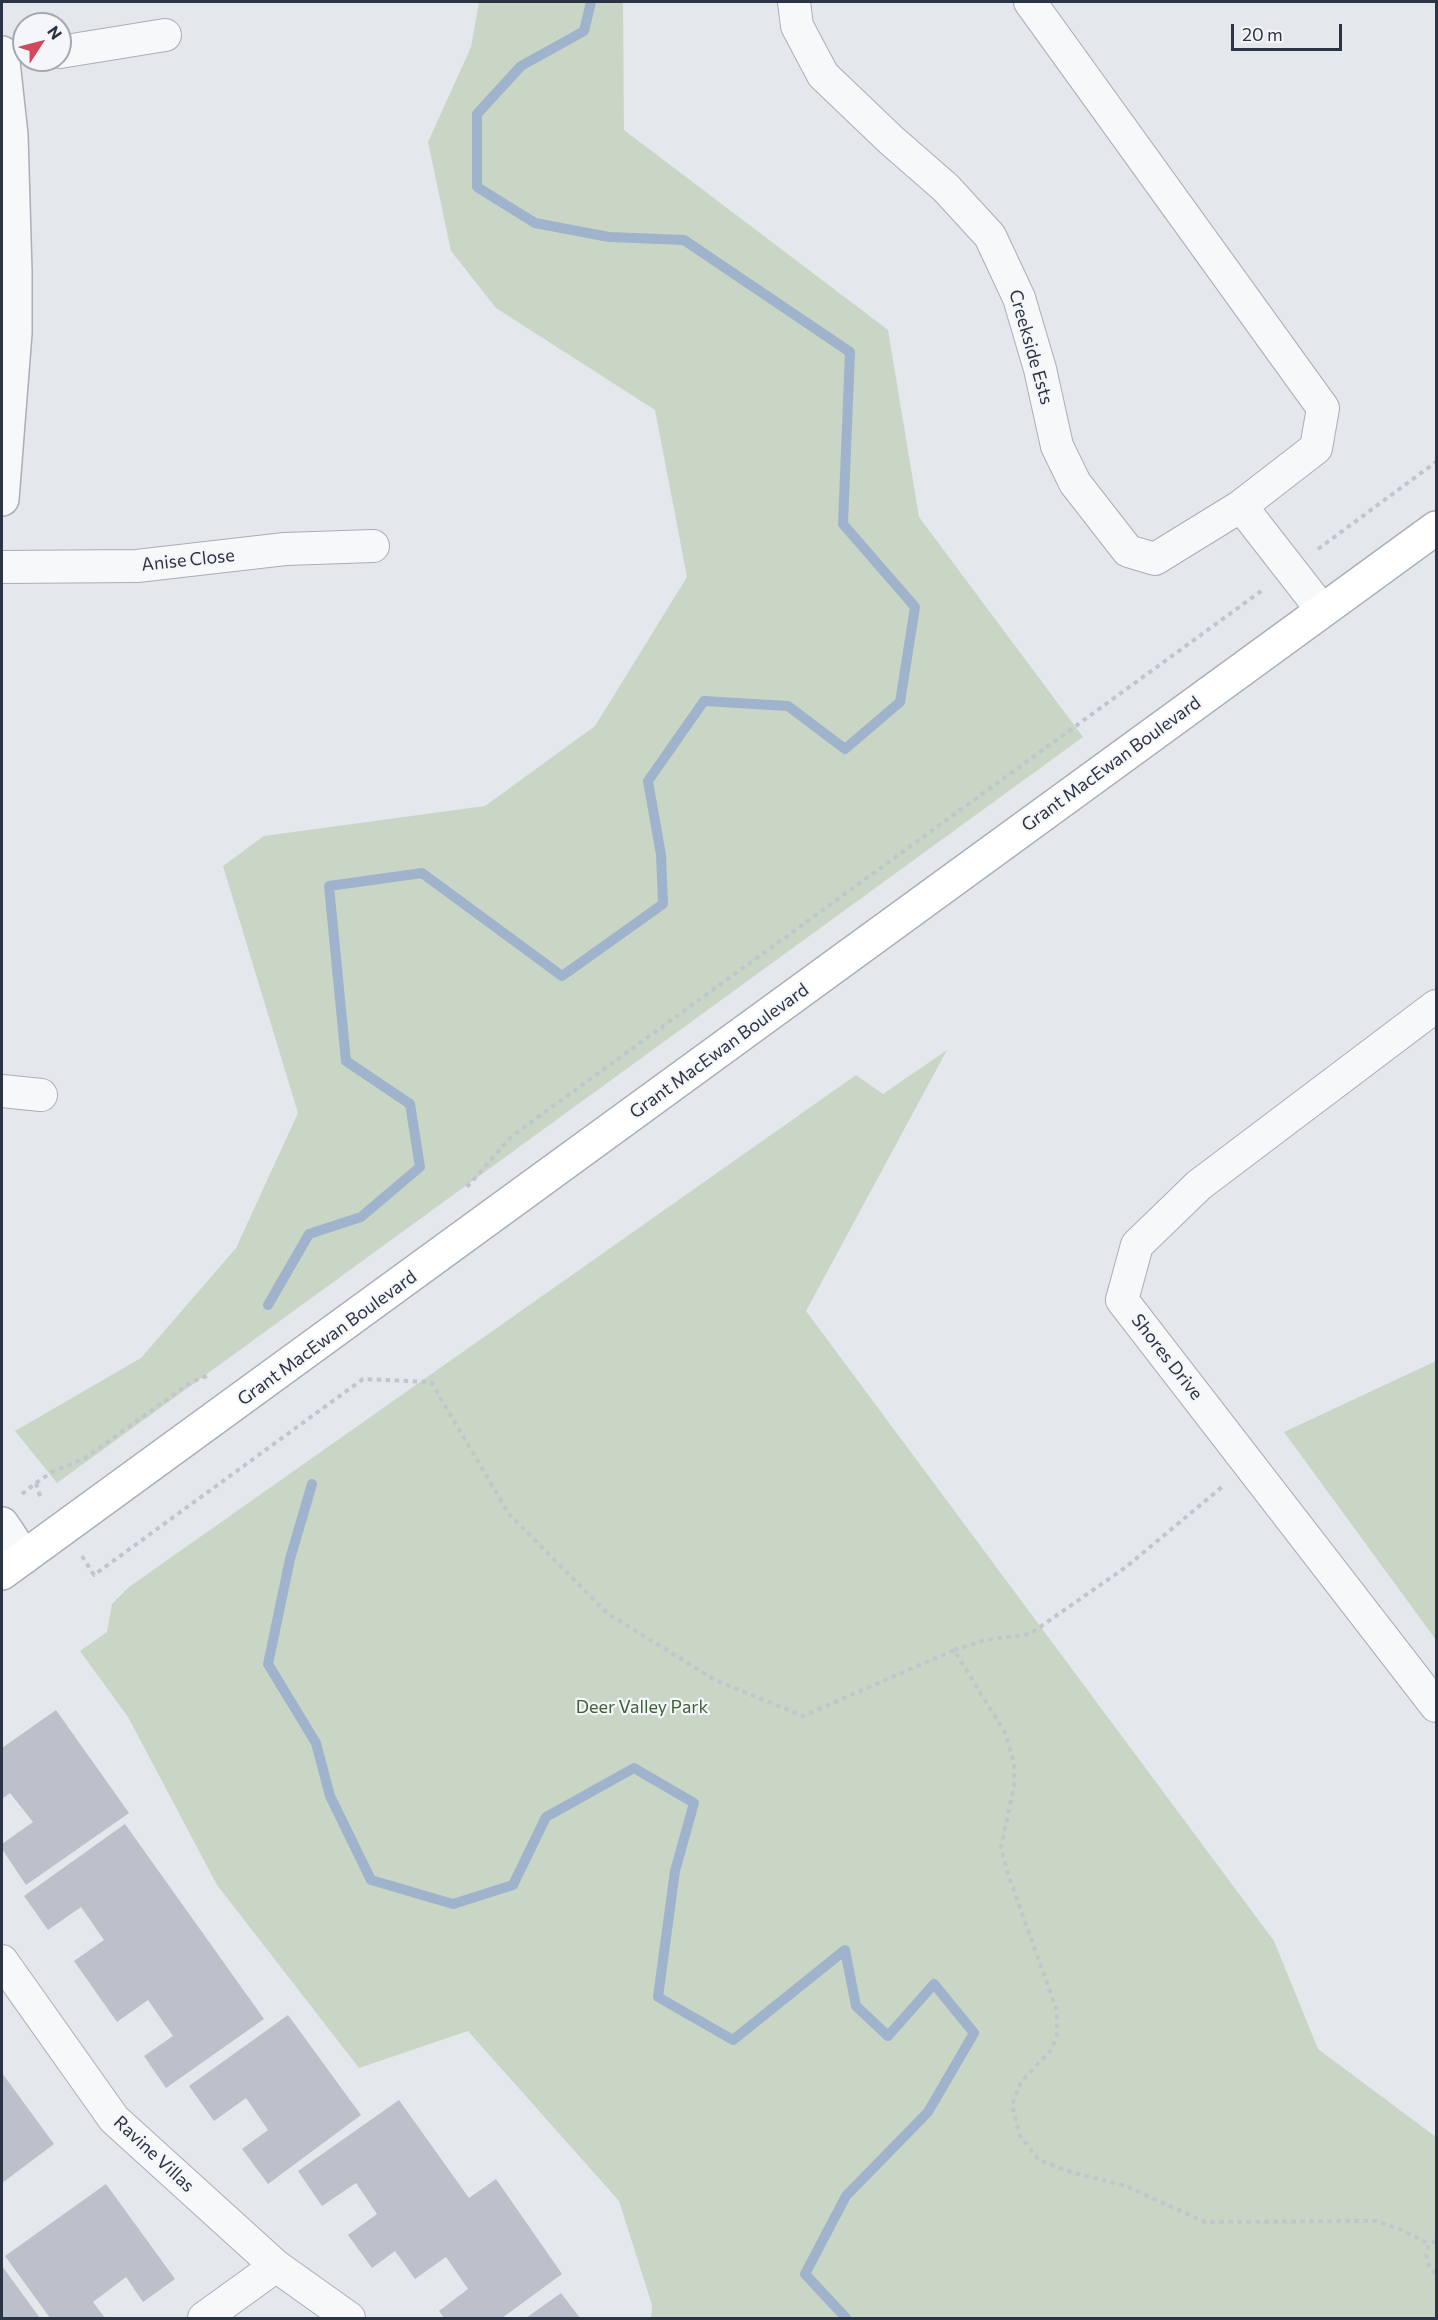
<!DOCTYPE html>
<style>
body{margin:0}
#map{position:relative;width:1438px;height:2320px;overflow:hidden;background:#e4e7ec;font-family:Commissioner,sans-serif}
canvas{display:block}
.frame{position:absolute;inset:0;border:3px solid #2b3445;pointer-events:none}
.north{position:absolute;left:12px;top:12px;width:60px;height:60px;box-sizing:border-box;background:#f4f6f9;border:2px solid #a4a8b1;border-radius:50%;rotate:54deg;font-size:16px;font-weight:700;line-height:24px;text-align:center;color:#2b3445}
.north::after{content:'';display:block;margin:auto;width:21px;height:27px;background:#d1495b;clip-path:polygon(50% 0,100% 100%,50% 72%,0 100%)}
.scale{position:absolute;left:1231px;top:24px;width:111px;height:27px;box-sizing:border-box;border:3px solid #2b3445;border-top:0;padding-left:8px;font-size:18px;line-height:21px;white-space:nowrap;color:#2b3445;-webkit-text-stroke:4px #f4f6f9;paint-order:stroke}
</style>
<div id="map">
<canvas width="1438" height="2320"></canvas>
<div class="frame"></div>
<div class="north">N</div>
<div class="scale">20 m</div>
</div>
<script>
const c = document.querySelector('canvas').getContext('2d');
c.lineJoin = 'round';
function paint(path, color) {
  c.fillStyle = color;
  c.fill(path, 'evenodd');
}
function poly(rows) {
  const path = new Path2D();
  for (const r of rows) {
    path.moveTo(r[0], r[1]);
    for (let i = 2; i < r.length; i += 2) path.lineTo(r[i], r[i + 1]);
  }
  return path;
}
function stroke(path, color, width, dash) {
  c.strokeStyle = color;
  c.lineWidth = width;
  c.lineCap = dash ? 'butt' : 'round';
  c.setLineDash(dash || []);
  c.stroke(path);
}
function label(font, color, halo, rows, align = 'center') {
  c.font = font + ' Commissioner,sans-serif';
  c.lineWidth = 4.5;
  c.setLineDash([]);
  c.textBaseline = 'middle';
  c.strokeStyle = halo;
  c.fillStyle = color;
  for (const [text, x, y, turn = 0] of rows) {
    c.save();
    c.translate(x, y);
    c.rotate((+turn || 0) * Math.PI / 180);
    c.textAlign = isNaN(turn) ? turn : align;
    if (halo) c.strokeText(text, 0, 0);
    c.fillText(text, 0, 0);
    c.restore();
  }
}
paint(poly([
 [479,2,623,2,624,130,888,330,919,517,1083,737,57,1483,15,1431,141,1358,236,1248,298,1113,223,866,264,836,485,806,595,726,687,577,655,410,496,308,451,251,428,142,471,47],
 [947,1050,806,1311,1274,1941,1318,2049,1436,2137,1436,2318,651,2318,652,2305,619,2201,468,2031,359,2068,217,1885,128,1717,80,1651,107,1632,112,1604,129,1587,856,1075,883,1094],
 [1436,1361,1436,1640,1284,1432]
]), '#c9d6c5');
stroke(poly([
 [268,1305,309,1234,361,1217,420,1167,410,1104,346,1061,329,886,422,873,562,976,663,904,661,855,648,781,704,701,788,706,845,749,900,702,915,607,843,524,850,352,684,240,609,237,535,223,477,187,477,114,521,66,584,31,591,2],
 [312,1484,290,1559,268,1664,316,1743,330,1796,371,1880,453,1904,513,1885,546,1817,634,1768,694,1803,675,1871,658,1997,733,2040,845,1950,856,2006,888,2036,934,1984,974,2033,928,2112,846,2196,805,2274,846,2318]
]), '#9fb4cc', 10);
paint(poly([
 [56,1710,129,1813,26,1885,2,1849,2,1844,33,1822,10,1793,2,1799,2,1748],
 [125,1824,264,2019,166,2088,144,2056,173,2036,148,2000,117,2022,74,1961,104,1940,81,1907,48,1930,24,1896],
 [288,2015,361,2115,268,2184,242,2149,268,2130,246,2098,214,2121,189,2086],
 [2,2073,54,2144,2,2183],
 [399,2100,469,2198,496,2179,562,2274,502,2318,444,2318,439,2311,468,2289,446,2257,415,2279,395,2251,372,2268,348,2235,377,2214,356,2183,322,2206,298,2171],
 [106,2184,175,2279,143,2302,126,2277,93,2302,105,2318,50,2318,5,2256],
 [2,2266,40,2318,2,2318],
 [561,2293,580,2318,526,2318]
]), '#bbc0ca');
const minor = poly([
 [794,2,797,26,823,75,891,140,946,188,990,236,1019,298,1040,369,1057,446,1075,483,1128,551,1155,559,1241,506,1316,448,1323,408,1030,2],
 [60,52,165,35],
 [1241,506,1322,610],
 [2,567,137,566,285,549,373,546],
 [1436,1006,1199,1185,1137,1245,1122,1300,1436,1706],
 [2,1091,41,1095],
 [2,1961,114,2119,276,2266,349,2318],
 [204,2318,276,2266]
]);
const tertiary = poly([
 [2,53,11,135,15,272,15,333,2,499],
 [2,1524,24,1557]
]);
const secondary = poly([
 [2,1573,1436,528]
]);
stroke(minor, '#a9aeb7', 34);
stroke(tertiary, '#a9aeb7', 36);
stroke(secondary, '#a9aeb7', 36);
stroke(poly([
 [1318,549,1436,462],
 [467,1187,512,1136,1264,589],
 [36,1483,52,1472,85,1458,191,1382,207,1376],
 [22,1494,36,1483,41,1499],
 [82,1556,94,1575,363,1379,431,1382,509,1514,607,1613,715,1680,803,1716,954,1650,1005,1733,1014,1763,1014,1786,1001,1848,1008,1874,1057,2011,1057,2035,1051,2050,1021,2082,1012,2105,1020,2136,1039,2160,1071,2172,1126,2186,1205,2222,1375,2221,1402,2230,1429,2244],
 [954,1650,985,1640,1030,1634,1126,1567,1222,1487],
 [1436,2241,1429,2244,1426,2255,1429,2266,1436,2274]
]), '#c2c5cb', 4, [4.5, 4.5]);
stroke(minor, '#f7f8fa', 32);
stroke(tertiary, '#f7f8fa', 33);
stroke(secondary, '#fff', 33);
label('18px', '#2b3445', '#f4f6f9', [
 ["Creekside Ests",1031,347,74],
 ["Anise Close",188,560,-6],
 ["Grant MacEwan Boulevard",1111,764,-36],
 ["Grant MacEwan Boulevard",719,1051,-36],
 ["Grant MacEwan Boulevard",327,1338,-36],
 ["Shores Drive",1167,1357,52],
 ["Ravine Villas",154,2154,43]
]);
label('18px', '#3f6138', '#f4f6f9', [
 ["Deer Valley Park",642,1707]
]);
</script>
